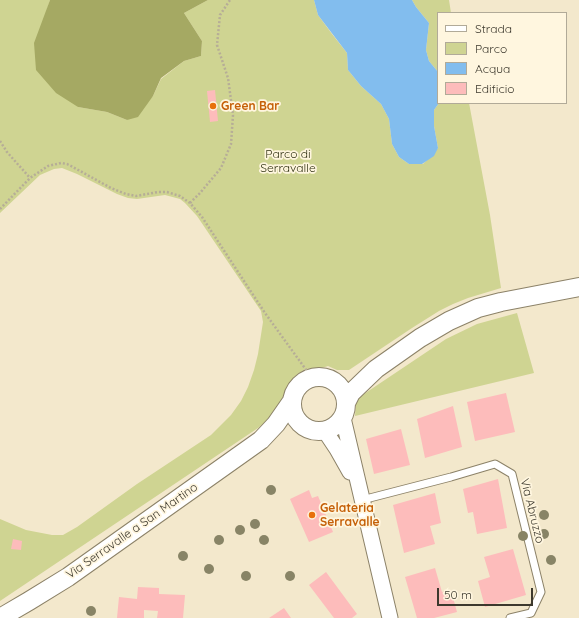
<!DOCTYPE html>
<style>
body{margin:0}
#map{position:relative;width:579px;height:618px;overflow:hidden;background:#f3e8cc;font-family:Quicksand,sans-serif}
canvas{display:block}
.legend{position:absolute;left:437px;top:12px;width:130px;height:92px;box-sizing:border-box;background:#fff6df;border:1px solid #b1aa98;margin:0;padding:5px 7px;list-style:none;font-size:12px;color:#3d392e}
.legend li{display:flex;align-items:center;gap:8px;height:20px}
.legend b{width:20px;border:1px solid #b1aa98}
.scale{position:absolute;left:437px;top:588px;width:96px;height:18px;box-sizing:border-box;border:2px solid #3d392e;border-top:0;padding-left:5px;font-size:12px;line-height:14px;white-space:nowrap;color:#3d392e;-webkit-text-stroke:3px #fff6df;paint-order:stroke}
</style>
<div id="map">
<canvas width="579" height="618"></canvas>
<ul class="legend">
<li><b style="height:5px;background:#fff"></b>Strada</li>
<li><b style="height:11px;background:#cfd492"></b>Parco</li>
<li><b style="height:11px;background:#82bdee"></b>Acqua</li>
<li><b style="height:11px;background:#fdbcbb"></b>Edificio</li>
</ul>
<div class="scale">50 m</div>
</div>
<script>
const c = document.querySelector('canvas').getContext('2d');
c.lineJoin = 'round';
function paint(path, color) {
  c.fillStyle = color;
  c.fill(path, 'evenodd');
}
function poly(rows) {
  const path = new Path2D();
  for (const r of rows) {
    if (r.length === 3) {
      path.moveTo(r[0] + r[2], r[1]);
      path.arc(r[0], r[1], r[2], 0, 2 * Math.PI);
      continue;
    }
    path.moveTo(r[0], r[1]);
    for (let i = 2; i < r.length; i += 2) path.lineTo(r[i], r[i + 1]);
  }
  return path;
}
function stroke(path, color, width, dash) {
  c.strokeStyle = color;
  c.lineWidth = width;
  c.lineCap = dash ? 'butt' : 'round';
  c.setLineDash(dash || []);
  c.stroke(path);
}
function label(font, color, halo, rows, align = 'center') {
  c.font = font + ' Quicksand,sans-serif';
  c.lineWidth = 3.5;
  c.setLineDash([]);
  c.textBaseline = 'middle';
  c.strokeStyle = halo;
  c.fillStyle = color;
  for (const [text, x, y, turn = 0] of rows) {
    c.save();
    c.translate(x, y);
    c.rotate((+turn || 0) * Math.PI / 180);
    c.textAlign = isNaN(turn) ? turn : align;
    if (halo) c.strokeText(text, 0, 0);
    c.fillText(text, 0, 0);
    c.restore();
  }
}
paint(poly([
 [0,0,50,0,45,16,78,107,107,112,127,120,153,96,161,79,184,61,201,56,202,41,184,13,208,0,314,0,318,15,332,34,347,53,348,70,361,86,381,104,389,119,392,144,399,157,409,164,423,164,438,148,434,126,434,110,439,103,469,103,490,215,501,288,468,298,453,304,439,311,412,328,349,370,337,370,328,366,322,368,305,369,294,377,288,387,284,396,271,417,258,428,0,601,0,519,26,530,52,535,63,535,77,527,137,484,211,435,231,415,241,401,248,387,254,370,258,354,263,322,261,311,197,216,185,203,180,199,165,195,137,199,128,198,117,194,77,174,62,168,54,169,40,175,0,213],
 [412,0,449,0,451,13,438,13,438,72,429,61,426,50,429,23,416,7],
 [517,313,534,373,355,416,356,403,358,398,446,339,477,324]
]), '#cfd492');
paint(poly([
 [50,0,208,0,184,13,202,41,201,56,184,61,161,78,153,96,138,117,127,120,107,112,78,107,56,93,36,70,34,43]
]), '#a5a963');
paint(poly([
 [314,0,412,0,416,7,429,23,426,50,429,61,438,72,438,103,439,103,434,110,434,126,438,148,434,156,422,164,409,164,399,157,392,144,389,119,381,104,361,86,348,70,347,53,318,15]
]), '#82bdee');
paint(poly([
 [215,90,218,121,210,122,207,91],
 [506,393,515,432,475,441,467,402],
 [453,406,462,447,425,458,417,419],
 [401,429,410,465,374,474,366,439],
 [498,479,507,528,477,534,473,512,468,513,463,489],
 [309,490,312,498,318,496,333,532,309,542,290,499],
 [435,493,441,523,430,526,435,544,404,553,393,505],
 [13,539,22,541,21,550,11,549],
 [513,549,526,595,485,607,478,581,490,577,484,557],
 [435,568,442,592,451,590,457,612,434,618,417,618,405,577],
 [326,572,357,614,352,618,334,618,309,585],
 [138,587,159,588,159,594,185,595,183,618,157,618,158,611,144,610,144,618,117,618,119,597,137,599],
 [284,608,291,618,269,618]
]), '#fdbcbb');
const service = poly([
 [362,500,451,477,495,464,512,474,541,592,531,613,510,618]
]);
const minor = poly([
 [343,418,390,618],
 [325,431,337,449,350,472]
]);
const tertiary = poly([
 [319,404,27],
 [346,403,351,393,376,369,420,338,449,321,478,308,501,302,579,287],
 [0,618,29,601,68,577,261,440,276,424,292,401]
]);
stroke(service, '#8c8268', 9);
stroke(minor, '#8c8268', 17);
stroke(tertiary, '#8c8268', 20);
stroke(poly([
 [0,141,7,152,30,178],
 [190,203,200,193,221,168,231,144,233,115,228,78,217,45,220,15,230,0],
 [0,209,30,178,48,166,61,163,67,164,71,166,111,188,126,194,136,196,158,192,167,192,180,196,190,203,202,217,265,313,312,378]
]), '#b6ad97', 2.5, [2, 2]);
stroke(service, '#fff', 7);
stroke(minor, '#fff', 15);
stroke(tertiary, '#fff', 18);
c.fillStyle = '#888466';
for (const [x, y] of [
 [271,490],
 [544,515],
 [255,524],
 [240,530],
 [544,534],
 [523,536],
 [219,540],
 [264,540],
 [183,556],
 [551,560],
 [209,569],
 [246,576],
 [290,576],
 [91,611]
]) {
  c.beginPath();
  c.arc(x, y, 5, 0, 2 * Math.PI);
  c.fill();
}
for (const [x, y, r, color] of [
 [213,106,4,"#e8710a"],
 [312,515,4,"#e8710a"]
]) {
  const dot = new Path2D();
  dot.arc(x, y, r, 0, 2 * Math.PI);
  c.fillStyle = color;
  c.fill(dot);
  stroke(dot, '#fff6df', 1.5);
}
label('bold 12px', '#c56008', '#fff6df', [
 ["Green Bar",221,106],
 ["Gelateria",320,508],
 ["Serravalle",320,522]
], 'left');
label('12px', '#313213', '#fff6df', [
 ["Parco di",288,154],
 ["Serravalle",288,168]
]);
label('12px', '#3d392e', '#fff6df', [
 ["Via Abruzzo",532,511,76],
 ["Via Serravalle a San Martino",132,531,-35]
]);
</script>
